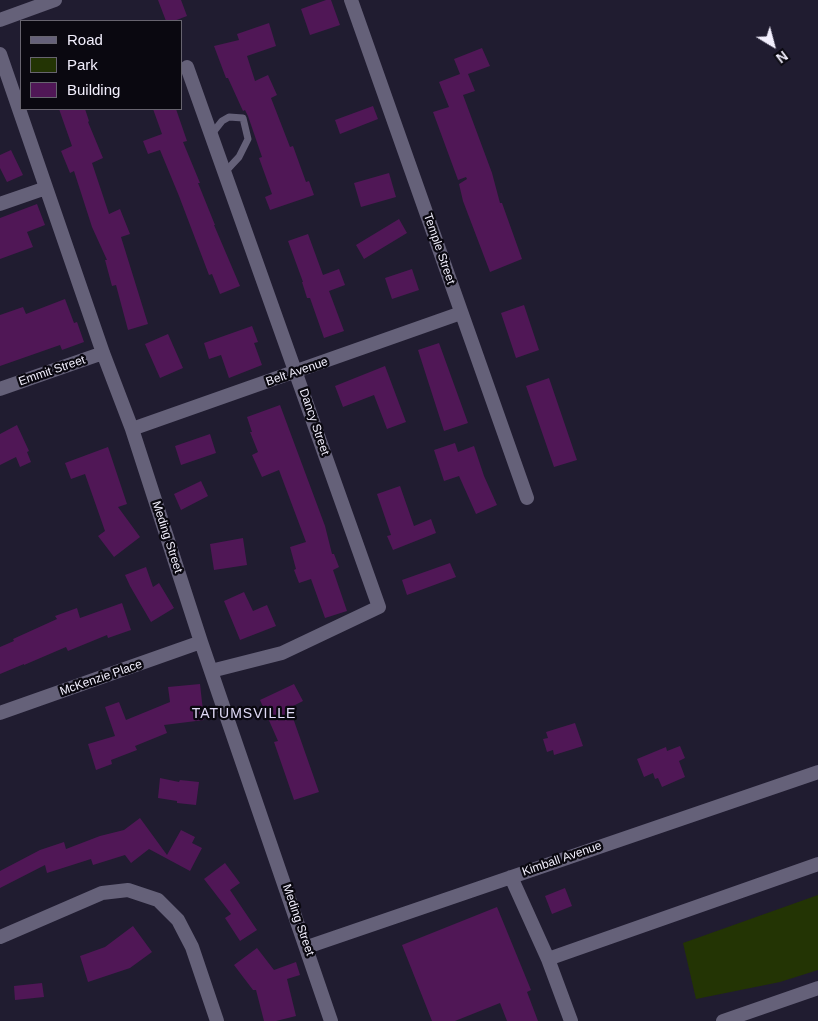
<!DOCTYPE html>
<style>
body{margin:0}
#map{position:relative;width:818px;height:1021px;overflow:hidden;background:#201c30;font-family:Helvetica,sans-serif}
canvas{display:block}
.legend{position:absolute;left:20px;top:20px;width:162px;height:90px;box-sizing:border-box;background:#0a0810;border:1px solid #67646f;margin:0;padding:6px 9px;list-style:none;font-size:15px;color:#f2effd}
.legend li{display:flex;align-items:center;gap:10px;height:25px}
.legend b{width:25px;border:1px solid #67646f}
.north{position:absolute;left:748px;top:20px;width:50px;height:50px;-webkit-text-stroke:4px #0a0810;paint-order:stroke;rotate:143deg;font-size:14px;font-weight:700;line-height:20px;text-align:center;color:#f2effd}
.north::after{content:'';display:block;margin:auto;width:18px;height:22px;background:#f2effd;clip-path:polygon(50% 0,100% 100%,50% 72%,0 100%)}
</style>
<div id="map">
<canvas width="818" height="1021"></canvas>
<ul class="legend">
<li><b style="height:6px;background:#656179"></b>Road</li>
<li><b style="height:14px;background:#233404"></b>Park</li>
<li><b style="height:14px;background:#501756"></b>Building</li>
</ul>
<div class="north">N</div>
</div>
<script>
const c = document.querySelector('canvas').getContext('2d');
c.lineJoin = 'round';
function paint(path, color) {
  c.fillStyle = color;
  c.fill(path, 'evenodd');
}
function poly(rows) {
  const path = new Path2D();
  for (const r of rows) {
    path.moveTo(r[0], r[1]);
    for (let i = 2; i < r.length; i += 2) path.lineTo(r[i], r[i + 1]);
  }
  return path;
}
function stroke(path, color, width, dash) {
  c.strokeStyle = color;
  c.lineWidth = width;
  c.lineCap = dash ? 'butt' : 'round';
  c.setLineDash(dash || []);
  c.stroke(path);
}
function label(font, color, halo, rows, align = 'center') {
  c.font = font + ' Helvetica,sans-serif';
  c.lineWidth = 4.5;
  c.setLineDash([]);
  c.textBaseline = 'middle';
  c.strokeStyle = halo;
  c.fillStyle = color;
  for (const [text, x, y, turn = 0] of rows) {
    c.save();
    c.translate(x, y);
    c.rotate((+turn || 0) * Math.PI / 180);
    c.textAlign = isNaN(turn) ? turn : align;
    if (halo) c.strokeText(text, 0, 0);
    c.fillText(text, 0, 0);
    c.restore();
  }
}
paint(poly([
 [818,895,818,970,780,982,696,999,683,943]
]), '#233404');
paint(poly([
 [158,0,181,0,187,16,174,21,166,21],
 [326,0,331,0,340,25,310,35,301,9],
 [269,23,276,46,247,56,255,81,268,75,277,95,271,98,290,147,293,146,306,182,309,181,314,195,270,210,265,197,272,194,259,158,262,157,248,116,245,110,243,111,228,78,226,78,214,46,239,40,237,34],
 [482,48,490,66,468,74,475,91,463,95,492,173,500,203,502,203,522,259,490,272,463,201,459,184,467,179,466,177,458,180,433,112,449,107,439,82,460,74,454,59],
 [373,106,378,119,340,134,335,120],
 [59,109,85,109,89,121,88,122,103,158,92,163,109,214,120,209,130,234,121,237,148,324,128,330,116,285,112,286,105,260,107,260,92,227,74,171,70,173,61,151,72,146],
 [153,109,176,109,187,141,183,142,200,183,198,183,215,225,214,225,240,286,220,294,212,274,209,275,179,196,160,150,148,154,143,141,162,134],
 [11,150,23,175,7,182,0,168,0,155],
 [389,173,396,197,361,207,354,183],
 [37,204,45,225,27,232,33,247,0,259,0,218],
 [399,219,407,233,364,259,356,245],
 [308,234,323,275,339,269,345,285,329,291,344,331,324,338,310,298,307,298,302,282,303,282,288,241],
 [412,269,419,290,392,299,385,278],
 [65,299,74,323,77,322,84,342,62,350,60,345,0,366,0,315,23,307,26,314],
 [524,305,539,350,516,358,501,313],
 [252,326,258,342,254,343,262,365,229,378,221,355,209,359,204,343],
 [168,334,183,368,160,378,145,344],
 [439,343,468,423,444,431,418,350],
 [385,366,406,422,387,429,374,395,343,407,335,386],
 [549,378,577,460,554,467,526,386],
 [280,405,325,526,332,554,334,554,339,567,333,570,347,611,325,618,311,579,299,583,294,570,296,569,290,547,306,542,279,470,262,477,252,455,258,452,250,432,252,432,247,417],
 [17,425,29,451,27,452,31,462,20,467,16,457,0,465,0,434],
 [210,434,216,453,181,465,175,446],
 [455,443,458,452,474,446,484,476,497,505,476,514,459,476,444,481,434,450],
 [108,447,127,504,118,507,140,537,114,557,98,536,105,531,85,474,71,479,65,463],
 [201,481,208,496,181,510,174,494],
 [400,486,414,526,431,519,436,533,393,550,387,536,391,535,377,494],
 [243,538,247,565,214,570,210,544],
 [450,563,456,577,407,595,402,580],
 [146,567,153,587,159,583,174,608,151,622,130,586,125,575],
 [244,592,253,611,267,605,276,626,240,640,224,601],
 [122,603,131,630,108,638,107,635,68,651,66,647,24,665,24,664,0,674,0,647,14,641,13,639,57,619,55,616,77,608,80,618],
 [200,684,204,720,164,725,167,733,135,746,137,750,111,760,112,764,96,770,88,744,115,736,105,707,119,702,126,720,170,702,168,687],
 [294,684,303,701,291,707,295,717,293,718,319,792,294,800,274,742,278,741,260,700],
 [575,723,583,746,554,755,553,750,547,752,543,739,548,738,546,732],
 [680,746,685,758,679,761,685,777,662,787,658,778,655,779,653,773,644,777,637,759,666,747,667,751],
 [160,778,179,782,180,780,199,782,196,805,177,803,177,801,158,798],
 [140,818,167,855,181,830,195,837,192,843,202,848,190,871,149,849,131,863,125,855,93,865,91,859,47,873,45,865,0,888,0,871,40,850,64,842,66,849,100,836,124,830],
 [225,863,240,883,230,890,257,930,240,941,225,918,231,914,204,879],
 [565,888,572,906,552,914,545,896],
 [497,907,531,990,527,992,538,1021,507,1021,500,1003,455,1021,432,1021,402,945],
 [133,926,152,952,130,968,88,982,80,956,105,947],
 [257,948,274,970,296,962,300,975,287,979,296,1016,276,1021,264,1021,256,990,253,990,234,965],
 [42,983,44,997,15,1000,14,986]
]), '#501756');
stroke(poly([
 [211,135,222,121,229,117,243,118,248,139,239,157,225,172]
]), '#656179', 7);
stroke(poly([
 [351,0,527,498],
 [0,20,55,0],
 [0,54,103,353,132,429,201,642,331,1021],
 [187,67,379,607,282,653,211,671],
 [0,204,46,188],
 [0,389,103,353],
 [132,429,461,313],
 [0,713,201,642],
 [511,877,548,959,571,1021],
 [0,937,102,893,128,890,158,900,178,920,192,947,217,1021],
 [307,947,818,772],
 [548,959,818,864],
 [723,1021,818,988]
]), '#656179', 14);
label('12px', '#f2effd', '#0a0810', [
 ["Temple Street",439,249,71],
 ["Emmit Street",52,371,-19],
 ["Belt Avenue",297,372,-19],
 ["Dancy Street",314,422,71],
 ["Meding Street",167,537,72],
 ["McKenzie Place",101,678,-19],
 ["Kimball Avenue",562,859,-19],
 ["Meding Street",298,920,71]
]);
c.letterSpacing = '1px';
label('14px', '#e1dbf7', '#0a0810', [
 ["TATUMSVILLE",244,714]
]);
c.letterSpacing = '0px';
</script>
